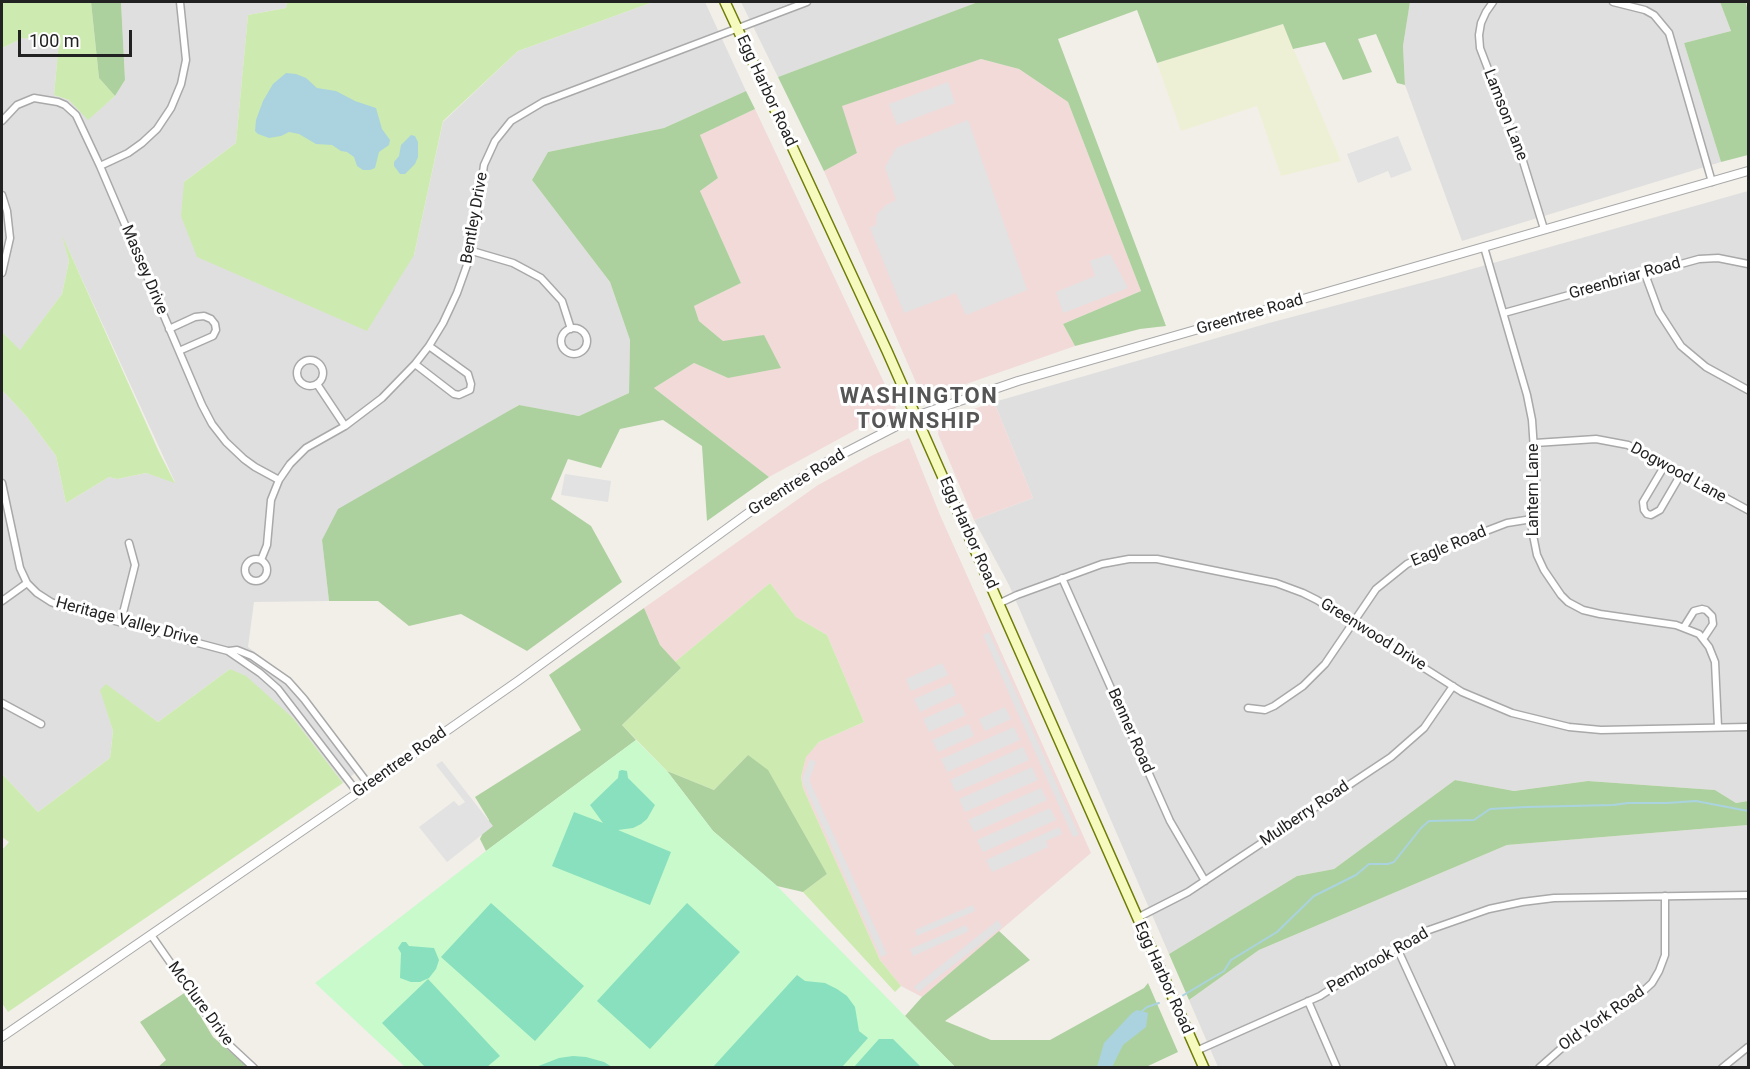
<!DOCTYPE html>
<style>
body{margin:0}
#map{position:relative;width:1750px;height:1069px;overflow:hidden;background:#f2efe9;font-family:Roboto,sans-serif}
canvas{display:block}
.frame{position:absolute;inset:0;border:3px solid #222;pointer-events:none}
.scale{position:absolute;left:18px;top:30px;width:114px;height:27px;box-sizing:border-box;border:3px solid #222;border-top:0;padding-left:8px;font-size:18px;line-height:21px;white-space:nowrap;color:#222;-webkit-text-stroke:4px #fff;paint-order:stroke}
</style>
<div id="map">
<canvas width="1750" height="1069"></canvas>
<div class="frame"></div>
<div class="scale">100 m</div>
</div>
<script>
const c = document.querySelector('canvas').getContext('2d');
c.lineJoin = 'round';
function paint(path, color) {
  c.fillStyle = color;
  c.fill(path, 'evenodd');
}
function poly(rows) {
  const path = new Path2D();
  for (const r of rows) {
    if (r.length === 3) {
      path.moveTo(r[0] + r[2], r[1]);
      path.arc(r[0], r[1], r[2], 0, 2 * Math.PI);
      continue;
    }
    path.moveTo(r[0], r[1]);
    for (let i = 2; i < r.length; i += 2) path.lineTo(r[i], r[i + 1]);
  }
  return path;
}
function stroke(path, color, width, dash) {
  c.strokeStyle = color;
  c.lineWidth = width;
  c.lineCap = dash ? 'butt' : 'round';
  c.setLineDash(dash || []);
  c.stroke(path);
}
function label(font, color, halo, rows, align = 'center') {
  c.font = font + ' Roboto,sans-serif';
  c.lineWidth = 6;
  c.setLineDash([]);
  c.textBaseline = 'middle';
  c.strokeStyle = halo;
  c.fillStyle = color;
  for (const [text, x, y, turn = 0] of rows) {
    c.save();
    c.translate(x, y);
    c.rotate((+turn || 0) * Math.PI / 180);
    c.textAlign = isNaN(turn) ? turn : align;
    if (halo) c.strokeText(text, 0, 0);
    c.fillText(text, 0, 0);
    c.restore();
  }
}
paint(poly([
 [121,2,287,2,286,8,248,15,236,143,184,182,414,255,443,122,518,51,653,2,705,2,746,91,664,128,548,152,532,180,610,282,630,340,629,393,579,416,518,405,322,540,329,601,254,602,248,647,297,684,361,768,343,783,293,718,230,669,158,722,106,685,101,690,113,731,110,758,38,812,2,774,2,390,27,417,56,456,66,503,109,477,117,479,146,473,175,482,64,240,69,261,62,294,20,351,2,332,2,48,23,38,59,41,54,95,69,100,88,119,115,96,125,80],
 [741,2,978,2,778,77],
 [1410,2,1720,2,1731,31,1684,43,1721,162,1462,241,1405,85,1403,46],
 [1748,191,1748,801,1736,803,1715,790,1588,781,1514,791,1455,780,1334,869,1297,876,1169,954,1009,585,974,520,1033,498,994,402,1269,323,1440,278],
 [1748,825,1748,1067,1218,1067,1189,1000,1259,950,1507,845]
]), '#e0dfdf');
paint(poly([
 [981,59,1019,69,1068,102,1141,291,1063,324,1075,346,929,397,921,394,824,171,857,153,841,106],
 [755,109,896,408,769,477,654,388,694,363,728,378,723,341,699,321,694,306,741,283,700,191,718,178,700,135],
 [994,402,1033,498,974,520,938,434,939,425,944,419],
 [909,438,940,515,1091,853,922,997,901,986,880,960,803,788,801,777,806,756,819,742,864,722,827,635,796,617,770,583,675,662,660,645,644,608,818,485,871,456]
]), '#f2dad9');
paint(poly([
 [1283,24,1341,161,1281,176,1257,106,1181,131,1157,63]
]), '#eef0d5');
paint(poly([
 [2,2,91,2,99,78,115,96,88,120,69,100,54,95,59,41,23,38,2,48],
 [287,2,653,2,518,51,443,121,414,255,367,331,197,257,181,216,184,182,236,143,248,15,286,8],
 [62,235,159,452,175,483,146,473,117,479,109,477,66,503,56,456,27,417,2,390,2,332,20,350,62,294,69,261],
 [770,583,796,617,827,635,864,722,819,742,806,757,801,777,803,788,880,960,901,986,895,992,803,892,827,874,748,755,714,790,667,771,622,725,681,668,675,662],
 [230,669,246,676,293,718,343,783,8,1012,2,1003,2,850,9,842,2,837,2,774,38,812,110,758,113,731,100,690,106,684,158,722]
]), '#cdebb0');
paint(poly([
 [91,2,121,2,125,80,115,96,99,78],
 [978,2,1410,2,1403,46,1405,85,1397,83,1376,34,1358,39,1372,72,1343,80,1325,42,1293,49,1283,24,1157,63,1137,10,1058,39,1166,326,1140,329,1075,346,1063,324,1141,291,1068,102,1019,69,981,59,842,106,857,153,824,171,778,77],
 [1720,2,1746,2,1748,12,1748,155,1721,162,1684,43,1731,31],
 [746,91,755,109,700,135,718,178,700,191,741,283,694,306,699,321,723,341,764,335,781,368,728,378,694,363,654,388,769,477,707,521,702,446,663,420,620,429,601,468,568,459,551,499,591,526,622,582,527,651,461,614,409,626,378,601,329,601,322,540,338,509,519,405,579,416,629,393,630,340,610,282,532,180,548,152,664,128],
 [644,608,660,645,681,668,622,725,636,740,486,851,480,839,489,820,475,797,581,730,549,675],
 [748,755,768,770,827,874,803,892,777,886,713,831,667,771,714,790],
 [1455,780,1514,791,1588,781,1715,790,1736,803,1748,801,1748,825,1507,845,1259,950,1189,1000,1169,954,1297,876,1334,869],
 [999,931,1030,960,945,1021,991,1040,1050,1040,1144,988,1148,983,1178,1052,1146,1067,955,1067,905,1016,922,997],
 [186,992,213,1037,248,1067,158,1067,166,1060,140,1022]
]), '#add19e');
paint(poly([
 [636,740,667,771,713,831,777,886,955,1067,405,1067,315,983,486,851]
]), '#c8facc');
paint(poly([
 [622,770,627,771,628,778,655,805,647,819,641,824,633,828,618,830,671,852,650,905,552,866,574,812,603,823,590,805,618,778,619,771],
 [491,903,584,986,535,1041,441,957],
 [687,903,740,952,650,1049,597,1001],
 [402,942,406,942,409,946,434,948,439,960,436,969,429,978,420,982,411,982,400,978,401,953,398,948],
 [797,975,805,981,825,983,837,989,847,996,855,1007,859,1031,868,1038,842,1067,713,1067],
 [428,979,500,1056,487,1067,425,1067,382,1023],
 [879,1039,893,1039,921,1067,854,1067],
 [573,1056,586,1057,604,1062,612,1067,536,1067,559,1058]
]), '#88e0be');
paint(poly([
 [948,82,955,103,897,125,889,104],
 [968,120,1027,290,966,315,956,293,904,313,870,228,876,225,877,214,886,205,896,200,885,167,896,148],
 [1398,136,1412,170,1391,178,1388,171,1358,183,1347,154],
 [1110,254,1128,288,1063,313,1056,292,1095,276,1090,261],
 [565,474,611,481,608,502,561,495],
 [989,632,1079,835,1073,837,983,635],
 [942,663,948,675,911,691,906,679],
 [951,683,956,695,920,712,914,699],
 [960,703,966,715,929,732,923,719],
 [1005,707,1011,719,985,731,979,719],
 [969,724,974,736,938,752,932,740],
 [1014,727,1020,740,947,772,941,759],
 [1023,747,1029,760,956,792,950,780],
 [810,759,816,762,809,780,887,954,881,957,803,782,803,777],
 [442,761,493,826,447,862,419,827,454,801,459,806,465,802,436,765],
 [1032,767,1038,780,965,812,959,799],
 [1041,788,1047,800,974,832,968,820],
 [1050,808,1056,820,983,852,977,840],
 [1059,827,1062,834,1046,841,1048,847,992,872,986,860],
 [973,905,975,911,917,936,915,930],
 [998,920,1002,927,919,992,914,987],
 [966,925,969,931,913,956,910,949]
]), '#e2e2e2');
paint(poly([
 [286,73,296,74,306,78,317,88,336,91,355,101,376,108,382,129,390,140,389,145,379,152,375,168,370,170,363,170,357,166,354,157,347,152,341,151,332,145,316,144,299,134,289,132,281,136,269,138,258,134,255,131,256,120,263,101,273,84],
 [411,135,415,136,418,142,418,157,415,164,405,174,400,174,394,166,394,162,399,156,401,145],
 [1137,1010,1148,1013,1146,1027,1123,1045,1112,1067,1097,1067,1104,1043,1132,1013]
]), '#aad3df');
stroke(poly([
 [1182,996,1224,971,1231,960,1277,932,1314,896,1356,875,1369,864,1388,864,1394,862,1421,828,1429,821,1474,820,1490,809,1526,807,1613,805,1628,803,1667,803,1696,801,1748,811],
 [1141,1012,1147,1007,1159,1003]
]), '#aad3df', 2);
const minor = poly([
 [1493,2,1486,12,1481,23,1479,35,1480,48,1522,158,1544,229],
 [1613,2,1645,10,1654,15,1669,33,1712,182],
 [2,121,17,105,34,98,58,102,65,105,76,115,100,166,202,405,212,424,226,442,244,459,255,467,279,480],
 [100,166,128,153,142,143,157,129,171,108,181,84,186,60,180,2],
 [2,195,7,211,10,238,2,273],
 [1484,247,1527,395,1532,420,1536,480,1532,530,1537,555,1544,570,1561,595,1568,602,1583,610,1600,614,1676,625,1699,634,1709,647,1715,662,1718,727],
 [472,251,513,263,541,278,562,301,571,329],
 [1645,274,1659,312,1681,346,1706,367,1748,390],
 [1504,313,1699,259,1718,258,1748,264],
 [574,341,13],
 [169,329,195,317,204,316,211,319,215,324,216,330,213,336,179,351],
 [310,373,13],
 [415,364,454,394,459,395,470,390,471,384,468,374,429,346],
 [317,384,345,426],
 [1535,443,1596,439,1628,445,1748,510],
 [1665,465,1643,502,1644,510,1647,514,1651,515,1660,510,1681,474],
 [2,483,20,568,27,583,37,593,51,602,66,608,228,651,260,673,278,689,358,793],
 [256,570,11],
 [261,560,267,545,271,500,279,480,290,464,306,448,345,426,382,398,415,364,429,346,443,323,457,293,472,251,484,165,495,141,511,121,543,102,807,2],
 [1062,578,1170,821,1205,881],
 [2,601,27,583],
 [998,604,1017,595,1102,564,1129,559,1157,559,1276,583,1303,593,1317,600,1462,692,1512,713,1569,727,1601,730,1748,727],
 [121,621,135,565,129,543],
 [1684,627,1694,611,1702,609,1706,610,1712,616,1713,624,1703,639],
 [229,651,237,650,252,656,288,681,304,699,369,785],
 [2,703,41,724],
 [1248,708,1265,710,1274,706,1303,686,1325,664,1376,589,1407,564,1434,551,1507,523,1532,519],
 [1137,918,1188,892,1391,757,1424,728,1453,686],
 [151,935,225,1041,254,1068],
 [1397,948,1452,1068],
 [1308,1001,1337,1068],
 [1196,1051,1320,996,1382,956,1429,930,1489,909,1522,902,1554,898,1748,895],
 [1539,1068,1564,1046,1640,994,1652,983,1659,971,1665,955,1665,896],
 [1722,1068,1748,1047]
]);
const tertiary = poly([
 [2,1037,369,785,518,681,762,503,825,463,916,416,1018,381,1748,171]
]);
const secondary = poly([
 [725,2,887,351,1204,1068]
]);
stroke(minor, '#a9a9a9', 9);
stroke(tertiary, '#a9a9a9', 10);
stroke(secondary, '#707d05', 12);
stroke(minor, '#fff', 6);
stroke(tertiary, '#fff', 8);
stroke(secondary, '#f7fabf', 9);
label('16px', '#222', '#fff', [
 ["Egg Harbor Road",766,91,65],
 ["Lamson Lane",1505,115,69],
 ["Bentley Drive",475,218,-80],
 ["Massey Drive",144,270,67],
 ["Greenbriar Road",1625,279,-16],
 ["Greentree Road",1250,315,-16],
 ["Dogwood Lane",1678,473,29],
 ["Greentree Road",797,483,-32],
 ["Lantern Lane",1534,490,-90],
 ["Egg Harbor Road",968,533,66],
 ["Eagle Road",1449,547,-23],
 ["Heritage Valley Drive",127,622,15],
 ["Greenwood Drive",1373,635,32],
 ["Benner Road",1130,731,66],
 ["Greentree Road",400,763,-35],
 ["Mulberry Road",1305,814,-34],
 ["Pembrook Road",1378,961,-30],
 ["Egg Harbor Road",1163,978,66],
 ["McClure Drive",200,1004,54],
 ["Old York Road",1602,1019,-35]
]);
c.letterSpacing = '1.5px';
label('bold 22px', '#555', '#fff', [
 ["WASHINGTON",919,397],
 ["TOWNSHIP",919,422]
]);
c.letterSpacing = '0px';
</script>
